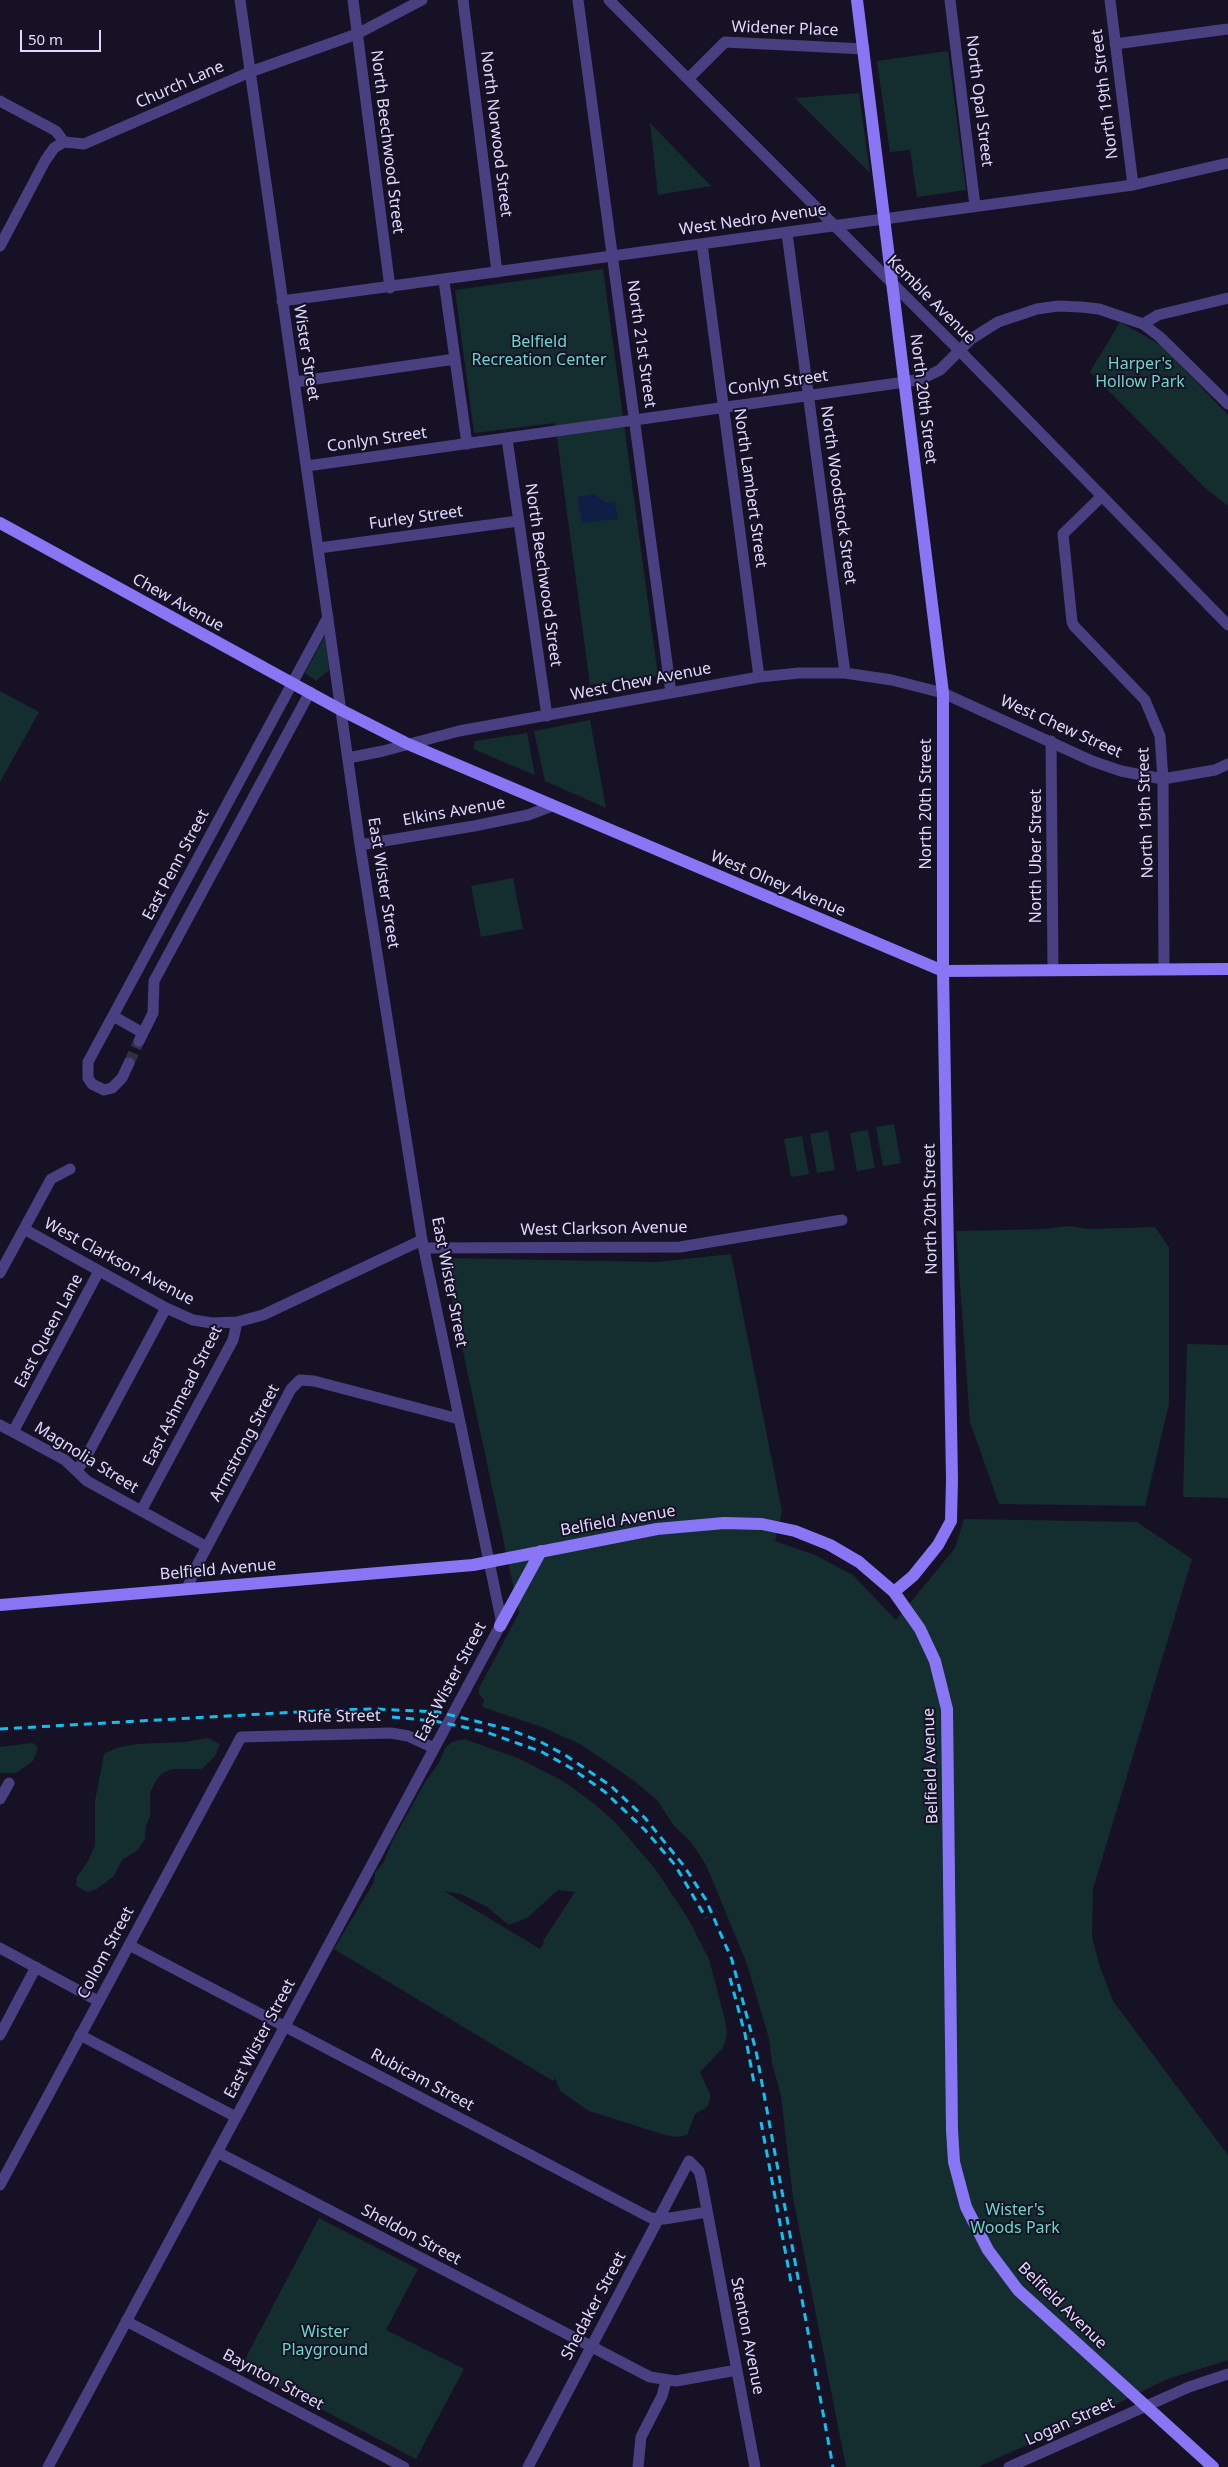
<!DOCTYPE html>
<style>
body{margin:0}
#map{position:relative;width:1228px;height:2467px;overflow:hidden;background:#171126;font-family:"Noto Sans",sans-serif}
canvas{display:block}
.scale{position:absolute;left:20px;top:30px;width:81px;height:22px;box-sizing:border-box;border:2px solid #e0d8fc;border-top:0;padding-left:6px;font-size:15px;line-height:18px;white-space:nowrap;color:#e0d8fc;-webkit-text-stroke:4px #171126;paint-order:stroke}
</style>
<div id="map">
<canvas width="1228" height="2467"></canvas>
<div class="scale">50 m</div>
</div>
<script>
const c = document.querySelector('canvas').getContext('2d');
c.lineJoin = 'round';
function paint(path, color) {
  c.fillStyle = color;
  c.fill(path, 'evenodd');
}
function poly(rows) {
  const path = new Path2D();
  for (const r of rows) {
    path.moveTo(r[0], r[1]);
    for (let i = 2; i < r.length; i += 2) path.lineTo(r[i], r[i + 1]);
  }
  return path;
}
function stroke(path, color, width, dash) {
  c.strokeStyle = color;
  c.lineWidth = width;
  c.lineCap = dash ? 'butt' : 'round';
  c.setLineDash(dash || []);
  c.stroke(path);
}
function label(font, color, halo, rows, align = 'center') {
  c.font = font + ' "Noto Sans",sans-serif';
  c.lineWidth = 4;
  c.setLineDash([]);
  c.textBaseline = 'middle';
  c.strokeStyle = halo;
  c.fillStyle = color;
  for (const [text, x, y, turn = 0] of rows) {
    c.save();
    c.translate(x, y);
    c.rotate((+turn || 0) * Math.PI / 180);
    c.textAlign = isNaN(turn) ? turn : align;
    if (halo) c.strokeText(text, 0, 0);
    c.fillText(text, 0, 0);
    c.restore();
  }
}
paint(poly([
 [948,51,966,190,917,197,910,150,890,152,877,61],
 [859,93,870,173,795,98],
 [650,123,711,186,658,195],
 [603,269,658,676,590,685,555,423,474,433,455,290],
 [1120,322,1161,345,1228,415,1228,506,1204,487,1090,372],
 [325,636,329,670,316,681,305,673],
 [0,691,39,712,0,782],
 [590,720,606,808,545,781,534,731],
 [527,733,535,775,473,749,475,741],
 [513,878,523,929,481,937,471,886],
 [894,1124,901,1163,883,1166,876,1127],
 [868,1130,875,1168,857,1171,850,1133],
 [828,1131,835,1170,817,1173,810,1134],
 [802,1136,809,1174,791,1177,784,1139],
 [1067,1226,1088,1229,1155,1227,1169,1247,1169,1404,1145,1506,999,1504,970,1422,956,1231,1047,1229],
 [731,1254,782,1511,775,1541,815,1555,853,1575,896,1620,955,1548,964,1519,1137,1522,1192,1559,1093,1889,1092,1937,1099,1964,1113,2001,1228,2155,1228,2360,1165,2380,1101,2412,978,2467,846,2467,793,2198,781,2096,772,2063,769,2039,747,1964,706,1865,691,1842,674,1826,657,1800,633,1780,580,1744,542,1727,482,1707,484,1700,479,1694,479,1688,519,1613,443,1258,657,1262],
 [1187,1344,1228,1345,1228,1498,1183,1497],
 [207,1738,220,1744,215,1756,202,1769,173,1769,163,1773,157,1779,150,1793,150,1817,146,1825,145,1839,138,1850,122,1860,114,1876,97,1889,87,1892,76,1886,77,1877,88,1861,95,1845,95,1801,104,1754,116,1748,137,1744,186,1742],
 [464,1739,518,1758,563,1781,592,1802,615,1822,656,1870,689,1920,709,1959,725,2020,727,2035,723,2048,700,2072,710,2094,710,2100,707,2107,695,2114,687,2135,677,2137,665,2135,589,2111,560,2091,555,2078,553,2081,334,1949,374,1882,375,1873,383,1863,393,1840,424,1784,440,1761,445,1748,452,1742],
 [558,1890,575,1892,543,1941,544,1943,540,1949,444,1891,461,1894,487,1907,509,1925,527,1918],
 [32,1743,35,1744,38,1749,33,1761,16,1773,0,1773,0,1747],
 [319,2218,418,2269,386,2330,464,2369,416,2459,241,2367]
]), '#142d2f');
paint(poly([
 [594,494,606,503,615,502,618,519,582,523,577,497]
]), '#101e45');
stroke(poly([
 [129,1063,139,1041]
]), '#352f46', 11, [11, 5.5]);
stroke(poly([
 [353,0,390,288],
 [463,0,497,272],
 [578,0,671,693],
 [609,0,959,350,1228,625],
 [950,0,975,206],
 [1110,0,1133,185],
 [1115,44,1228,29],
 [689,78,725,42,864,49],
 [0,101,56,131,64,142],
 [787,233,845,673],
 [702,244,759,677],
 [0,246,45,161,54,148,64,142,84,144,250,72,357,34,422,0],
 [444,281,467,444],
 [282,301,1133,185,1228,163],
 [1143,324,1160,337,1228,404],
 [295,382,455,359],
 [507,439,547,716],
 [307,466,905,382,921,379,940,370,971,339,998,322,1037,309,1058,306,1081,307,1099,309,1143,324,1158,315,1228,298],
 [1102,496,1063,534,1072,622,1074,626,1145,700,1160,736,1163,779,1164,969],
 [319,548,518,521],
 [1051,741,1053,970],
 [348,758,383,751,459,731,759,677,799,673,845,673,892,680,943,693,1092,761,1121,771,1163,779,1215,770,1228,764],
 [360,845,474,826,528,815,552,806],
 [113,1016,143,1033],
 [139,1041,153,1013,154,981,310,692],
 [129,1063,122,1078,112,1088,104,1090,92,1084,88,1078,88,1062,328,617],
 [24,1229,166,1308,193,1320,212,1323,237,1322,263,1315,422,1240],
 [424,1248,680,1247,842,1220],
 [0,1273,51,1179,70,1169],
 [0,1425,65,1460,87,1481,207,1547],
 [13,1432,99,1271],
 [76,1470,84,1461,166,1308],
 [141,1511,233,1340,237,1322],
 [187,1589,194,1571,291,1389,300,1380,314,1381,459,1419],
 [0,1799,9,1783],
 [129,1945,651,2218,664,2219,707,2212],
 [0,1948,98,2001],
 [0,2035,36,1967],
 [80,2035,236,2117],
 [217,2152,650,2377,676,2381,737,2370],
 [0,2185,241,1737,391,1733,408,1736,434,1748],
 [126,2321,404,2467],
 [48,2467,500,1626,501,1619,422,1240,360,845,240,0],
 [528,2467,689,2161,699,2171,701,2178,755,2467],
 [638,2467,641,2437,662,2396,666,2381],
 [1009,2467,1189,2387,1228,2374]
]), '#494081', 11);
stroke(poly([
 [857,0,943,693,943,971,952,1479,951,1521,938,1545,913,1576,894,1592],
 [0,523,341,710,408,744,943,971,1228,969],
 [0,1605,473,1565,657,1529,724,1523,762,1524,795,1531,830,1545,859,1562,894,1592,920,1629,935,1661,947,1709,952,2130,954,2162,966,2207,988,2250,1018,2290,1213,2467],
 [500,1626,541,1551]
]), '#8876f5', 12);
stroke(poly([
 [392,1717,434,1721,483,1731,542,1752,571,1768,605,1792,645,1830,675,1865,706,1918],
 [0,1729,332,1710,376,1709,438,1712,508,1729,539,1741,565,1755,611,1786,645,1818,684,1866,706,1900,732,1960,756,2051,833,2467],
 [730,1978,745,2034,754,2083],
 [761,2122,791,2282]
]), '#12c0ee', 3, [8, 6]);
label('16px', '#e0d8fc', '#171126', [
 ["Widener Place",785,29,2],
 ["Church Lane",180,85,-24],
 ["North 19th Street",1105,94,-97],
 ["North Opal Street",979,101,83],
 ["North Norwood Street",496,134,83],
 ["North Beechwood Street",387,142,83],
 ["West Nedro Avenue",753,220,-8],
 ["Kemble Avenue",931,300,45],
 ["North 21st Street",641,344,82],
 ["Wister Street",306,353,81],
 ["Conlyn Street",778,383,-8],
 ["North 20th Street",923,399,83],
 ["Conlyn Street",377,440,-8],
 ["North Lambert Street",750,488,82],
 ["North Woodstock Street",838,495,82],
 ["Furley Street",416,518,-8],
 ["North Beechwood Street",543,575,82],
 ["Chew Avenue",178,603,29],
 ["West Chew Avenue",641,682,-11],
 ["West Chew Street",1061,727,24],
 ["North 20th Street",926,804,-90],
 ["Elkins Avenue",454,812,-10],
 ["North 19th Street",1146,813,-92],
 ["North Uber Street",1036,856,-90],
 ["East Penn Street",176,865,-62],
 ["East Wister Street",383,883,81],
 ["West Olney Avenue",778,884,23],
 ["North 20th Street",931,1209,-91],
 ["West Clarkson Avenue",604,1229,-1],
 ["West Clarkson Avenue",119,1262,28],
 ["East Wister Street",449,1282,79],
 ["East Queen Lane",49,1331,-62],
 ["East Ashmead Street",183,1396,-63],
 ["Armstrong Street",245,1443,-62],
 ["Magnolia Street",86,1458,32],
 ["Belfield Avenue",618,1521,-10],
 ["Belfield Avenue",218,1570,-5],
 ["East Wister Street",451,1682,-62],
 ["Rufe Street",339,1717,-1],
 ["Belfield Avenue",931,1766,-92],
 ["Collom Street",106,1953,-62],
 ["East Wister Street",260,2039,-62],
 ["Rubicam Street",422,2080,28],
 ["Sheldon Street",411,2235,28],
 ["Shedaker Street",594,2306,-62],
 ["Belfield Avenue",1062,2306,44],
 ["Stenton Avenue",747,2336,79],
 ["Baynton Street",273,2380,28],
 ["Logan Street",1070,2422,-24]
]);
label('16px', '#69d8c8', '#171126', [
 ["Belfield",539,342],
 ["Recreation Center",539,360],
 ["Harper's",1140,364],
 ["Hollow Park",1140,382],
 ["Wister's",1015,2210],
 ["Woods Park",1015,2228],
 ["Wister",325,2332],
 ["Playground",325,2350]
]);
</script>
